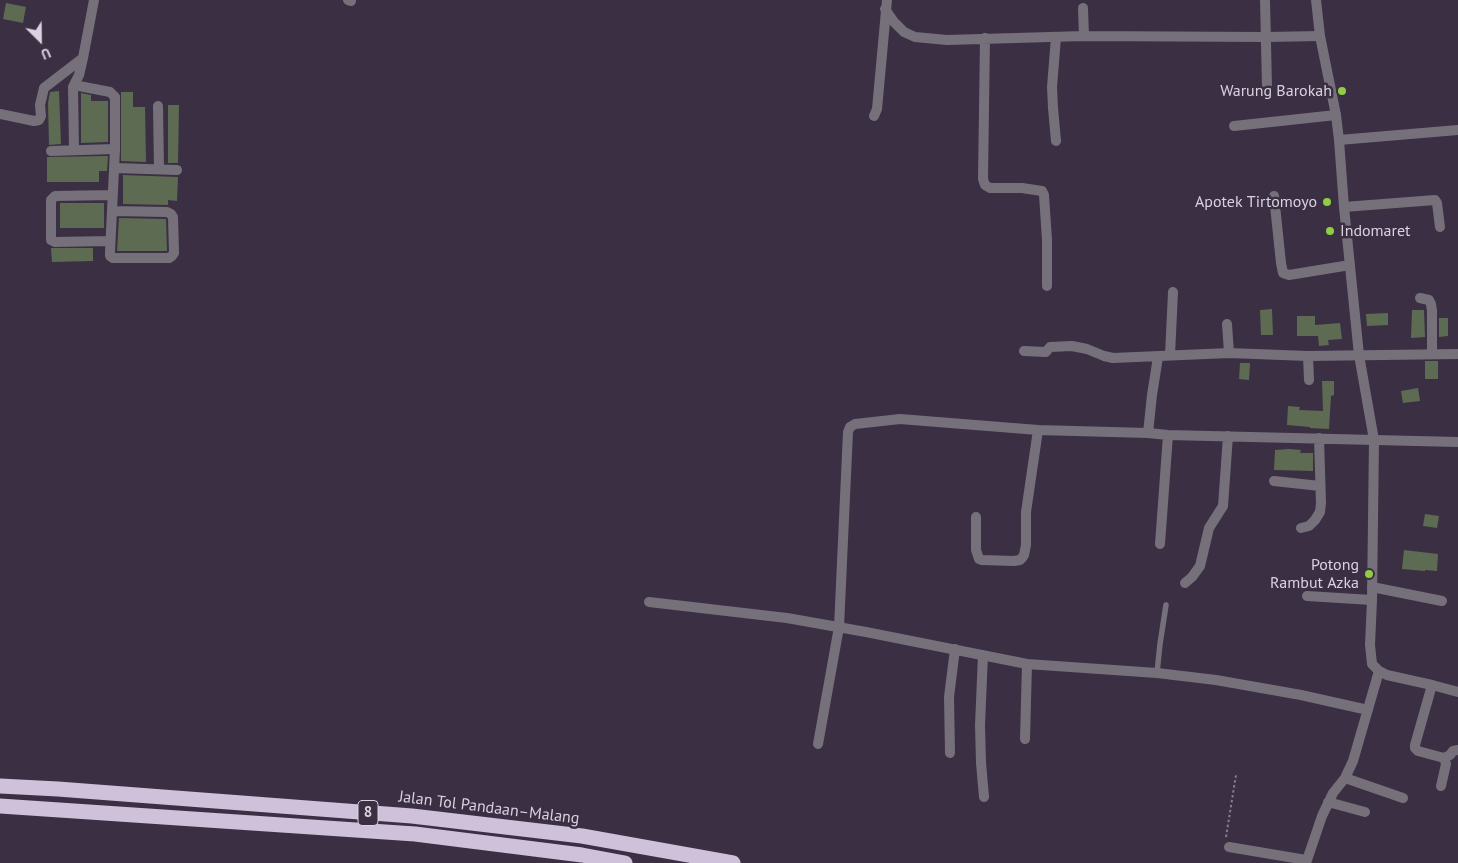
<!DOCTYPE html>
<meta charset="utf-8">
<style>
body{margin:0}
#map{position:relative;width:1458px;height:863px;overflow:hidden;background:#3b2f44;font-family:"PT Sans",sans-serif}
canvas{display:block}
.north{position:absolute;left:15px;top:15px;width:50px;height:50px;-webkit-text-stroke:4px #3b2f44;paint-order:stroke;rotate:157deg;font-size:14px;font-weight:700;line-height:20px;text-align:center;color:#dad2e0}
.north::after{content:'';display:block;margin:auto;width:18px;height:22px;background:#dad2e0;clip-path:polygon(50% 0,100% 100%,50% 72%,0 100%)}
</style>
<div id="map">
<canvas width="1458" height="863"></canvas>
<div class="north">U</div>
</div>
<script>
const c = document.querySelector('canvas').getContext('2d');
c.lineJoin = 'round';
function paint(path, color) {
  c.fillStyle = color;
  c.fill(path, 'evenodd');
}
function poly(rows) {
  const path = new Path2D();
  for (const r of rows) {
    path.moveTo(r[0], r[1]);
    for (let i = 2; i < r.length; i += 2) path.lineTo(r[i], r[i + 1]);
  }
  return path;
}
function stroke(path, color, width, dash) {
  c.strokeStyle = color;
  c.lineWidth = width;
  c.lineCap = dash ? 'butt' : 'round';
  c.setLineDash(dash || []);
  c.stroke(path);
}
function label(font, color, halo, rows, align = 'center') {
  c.font = font + ' "PT Sans",sans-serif';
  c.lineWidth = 5;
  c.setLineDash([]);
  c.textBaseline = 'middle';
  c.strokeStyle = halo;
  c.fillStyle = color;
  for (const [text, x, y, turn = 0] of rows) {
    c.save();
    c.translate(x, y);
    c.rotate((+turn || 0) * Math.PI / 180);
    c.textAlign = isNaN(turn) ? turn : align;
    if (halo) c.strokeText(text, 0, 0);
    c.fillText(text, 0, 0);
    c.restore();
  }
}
paint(poly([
 [6,3,26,7,23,23,3,19],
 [59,91,61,144,49,145,48,103,50,92],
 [121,92,133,92,133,107,145,107,146,162,121,161],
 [81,93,91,95,91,101,108,101,108,142,81,143],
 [168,105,179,105,178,163,168,163],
 [108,156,107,171,99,171,99,182,47,182,47,157],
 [123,175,178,177,177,201,168,200,168,205,123,204],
 [60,203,104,203,104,228,60,228],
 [119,218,166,219,167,251,117,251],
 [51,248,93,248,93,261,52,262],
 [1272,309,1273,335,1261,335,1260,310],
 [1412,310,1424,310,1425,337,1411,338],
 [1388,313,1388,325,1367,326,1366,314],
 [1297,316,1315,316,1315,325,1340,323,1342,339,1328,340,1329,345,1319,346,1318,336,1297,336],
 [1439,318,1448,318,1448,336,1439,337],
 [1425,361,1438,361,1438,379,1425,379],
 [1240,363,1250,363,1249,380,1239,379],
 [1322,381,1334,381,1334,395,1331,396,1329,429,1310,428,1310,427,1287,425,1288,406,1300,407,1299,410,1323,411],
 [1418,388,1420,401,1403,403,1401,391],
 [1289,449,1301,450,1300,453,1313,453,1313,471,1274,470,1275,450],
 [1425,514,1439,516,1437,528,1423,526],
 [1404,550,1438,554,1437,571,1425,570,1425,571,1402,569]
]), '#5e6b53');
stroke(poly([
 [1226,837,1236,775]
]), '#887d8f', 2, [2.5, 2.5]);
stroke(poly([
 [1157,673,1160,644,1166,605]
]), '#76707b', 5.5);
stroke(poly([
 [348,0,351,1],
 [1265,0,1267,87],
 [1083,8,1084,36],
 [885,9,894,22,904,32,915,37,947,40,1084,36,1266,37,1320,36],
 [985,38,983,179,985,185,990,188,1022,188,1042,191,1044,195,1047,240,1047,286],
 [74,85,110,92,115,97,115,149,110,252,110,256,113,258,169,258,172,256,174,253,173,217,171,214,167,212,112,211],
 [158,106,159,169],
 [0,114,34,121,39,120,41,116,40,105,44,88,83,58],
 [874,116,877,109,887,0],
 [1234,126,1336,115],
 [1339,140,1458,130],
 [1056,141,1053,108,1052,87,1056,37],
 [74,150,73,87,79,75,83,58,94,0],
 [51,151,115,149],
 [114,168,177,170],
 [1274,196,1281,263,1283,273,1289,275,1350,265],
 [1344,207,1435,200,1437,203,1440,227],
 [110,241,55,242,51,240,51,200,55,196,113,195],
 [1420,298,1429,300,1431,304,1432,311,1432,354],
 [1227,324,1229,353],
 [1024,351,1046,352,1050,347,1072,346,1087,349,1104,356,1113,358,1229,353,1308,356,1458,354],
 [1170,355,1173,292],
 [1308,356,1309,380],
 [1148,433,1152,395,1158,357],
 [1274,481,1320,486],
 [976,517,976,550,979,559,982,560,1014,561,1020,560,1022,558,1024,555,1026,545,1026,512,1038,430],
 [1301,528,1309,526,1315,520,1320,512,1321,503,1319,438],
 [1160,544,1168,435],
 [1185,583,1192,577,1200,566,1209,528,1223,506,1228,436],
 [1372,587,1442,601],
 [1307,596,1372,600],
 [649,602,787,618,866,632,1027,664,1157,673,1216,680,1301,695,1368,710],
 [983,655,980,725,981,763,984,797],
 [1432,685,1415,745,1415,748,1418,751,1444,758,1446,764,1441,786],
 [1025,739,1027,664],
 [818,744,839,627,848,432,850,427,855,424,900,419,1038,430,1148,433,1168,435,1458,442],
 [950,753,949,697,955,649],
 [1444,758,1450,755,1453,751,1458,750],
 [1345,778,1403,798],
 [1328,802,1365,812],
 [1229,847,1306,860],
 [1306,863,1322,816,1333,793,1345,778,1353,761,1379,671]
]), '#76707b', 10);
stroke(poly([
 [1316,0,1320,36,1336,115,1339,140,1344,207,1359,355,1374,440,1372,600,1370,645,1372,664,1379,671,1387,675,1432,685,1458,692]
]), '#76707b', 10);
stroke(poly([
 [0,786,58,789,412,816,582,836,733,863],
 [0,806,415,834,582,855,625,863]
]), '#cfc1da', 15);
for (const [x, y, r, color] of [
 [1342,91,5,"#8fcd42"],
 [1327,202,5,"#8fcd42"],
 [1330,231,5,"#8fcd42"],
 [1369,574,5,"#8fcd42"]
]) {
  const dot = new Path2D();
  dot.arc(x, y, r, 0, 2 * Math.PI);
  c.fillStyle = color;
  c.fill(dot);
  stroke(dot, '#3b2f44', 2);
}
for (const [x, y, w] of [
 [368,813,20]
]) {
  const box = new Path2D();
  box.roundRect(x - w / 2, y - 12.5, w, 25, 4);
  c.fillStyle = '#3b2f44';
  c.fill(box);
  stroke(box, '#dad2e0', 1);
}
label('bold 15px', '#dad2e0', null, [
 ["8",368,813]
]);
label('16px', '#dad2e0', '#3b2f44', [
 ["Warung Barokah",1332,91],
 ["Apotek Tirtomoyo",1317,202],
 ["Indomaret",1340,231,"left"],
 ["Potong",1359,565],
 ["Rambut Azka",1359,583]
], 'right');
label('16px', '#dad2e0', '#3b2f44', [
 ["Jalan Tol Pandaan–Malang",489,808,7]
]);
</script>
